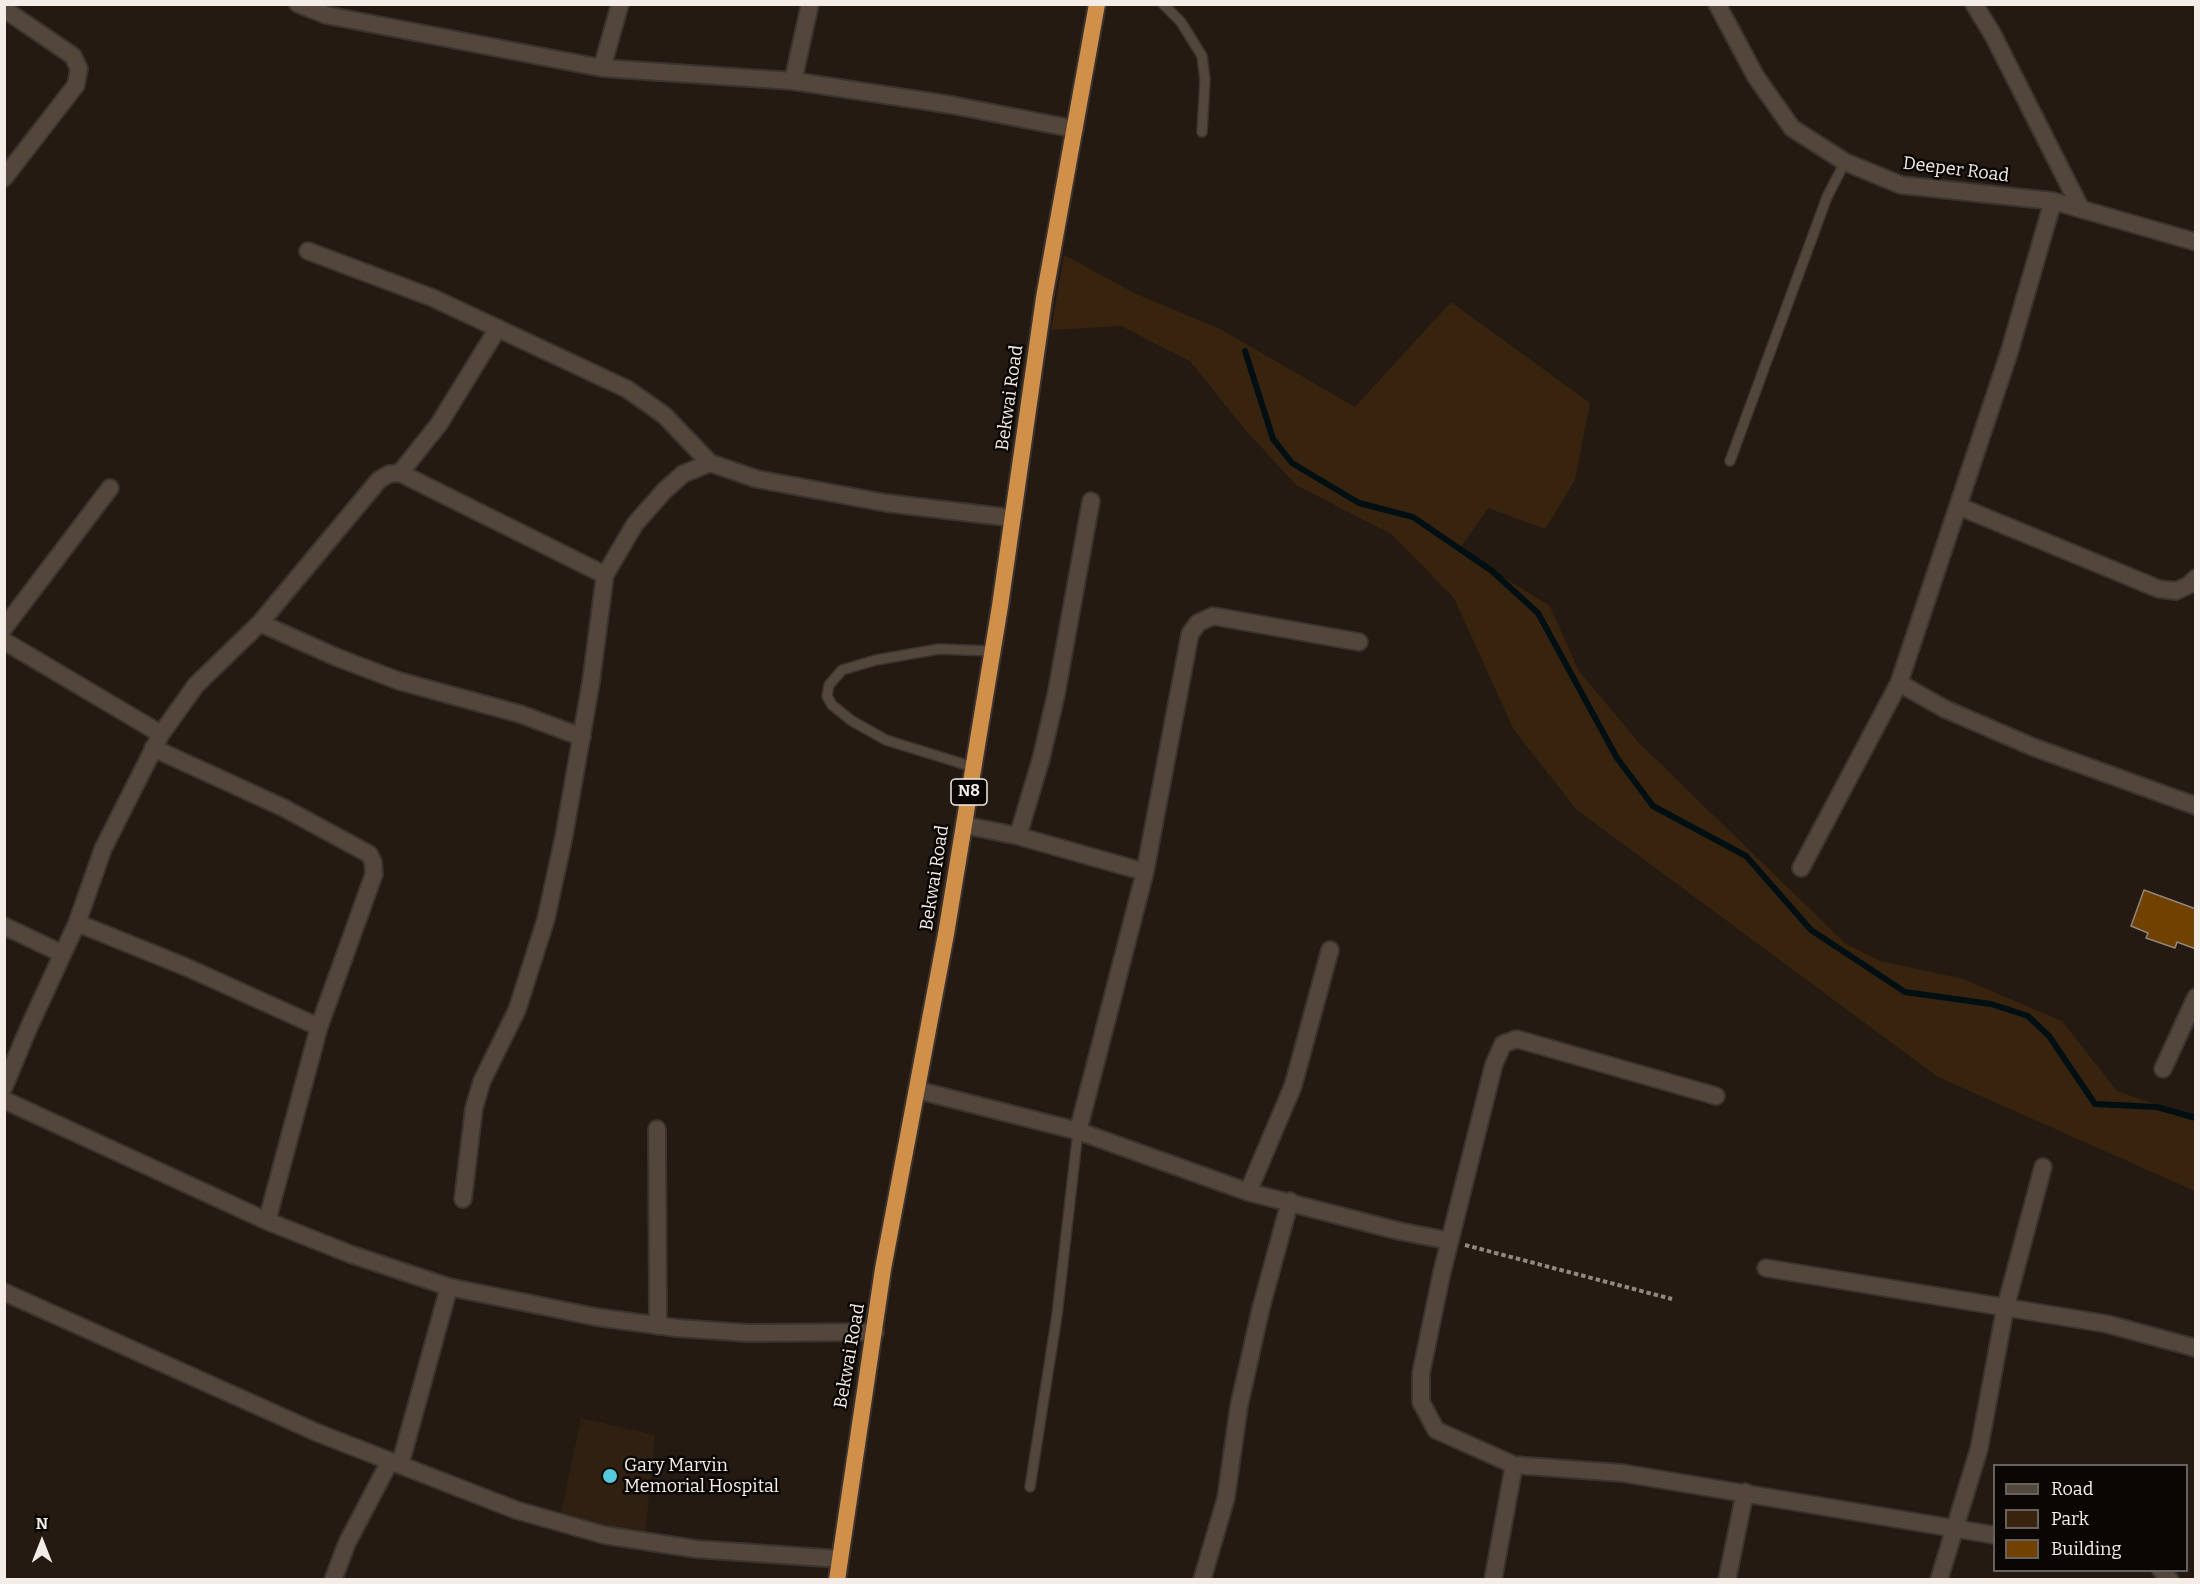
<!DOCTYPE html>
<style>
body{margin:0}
#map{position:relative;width:2200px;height:1584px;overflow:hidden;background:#241a11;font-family:Bitter,serif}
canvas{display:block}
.frame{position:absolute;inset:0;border:6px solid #f4ede7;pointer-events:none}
.legend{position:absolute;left:1993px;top:1464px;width:195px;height:108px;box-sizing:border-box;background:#0a0604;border:2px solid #68625f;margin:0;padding:8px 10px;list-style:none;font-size:18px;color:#f4ede7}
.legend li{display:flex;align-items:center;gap:12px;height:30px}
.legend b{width:30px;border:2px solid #68625f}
.north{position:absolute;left:12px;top:1512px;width:60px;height:60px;-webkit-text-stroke:4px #0a0604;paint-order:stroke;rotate:0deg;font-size:16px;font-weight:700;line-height:24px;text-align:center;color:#f4ede7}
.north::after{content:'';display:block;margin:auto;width:21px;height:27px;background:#f4ede7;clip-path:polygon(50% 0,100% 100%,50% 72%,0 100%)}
</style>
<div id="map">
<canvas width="2200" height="1584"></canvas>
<div class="frame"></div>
<ul class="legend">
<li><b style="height:8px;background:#53473c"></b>Road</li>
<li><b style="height:16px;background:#38240e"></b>Park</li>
<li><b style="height:16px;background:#704100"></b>Building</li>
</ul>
<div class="north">N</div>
</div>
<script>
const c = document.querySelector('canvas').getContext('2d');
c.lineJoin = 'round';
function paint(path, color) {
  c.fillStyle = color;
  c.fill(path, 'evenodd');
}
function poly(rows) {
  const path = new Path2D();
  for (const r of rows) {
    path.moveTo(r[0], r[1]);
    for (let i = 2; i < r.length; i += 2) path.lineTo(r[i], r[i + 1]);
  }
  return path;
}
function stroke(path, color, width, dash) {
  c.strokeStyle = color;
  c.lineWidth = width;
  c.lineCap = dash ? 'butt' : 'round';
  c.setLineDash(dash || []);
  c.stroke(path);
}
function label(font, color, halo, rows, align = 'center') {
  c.font = font + ' Bitter,serif';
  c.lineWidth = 5;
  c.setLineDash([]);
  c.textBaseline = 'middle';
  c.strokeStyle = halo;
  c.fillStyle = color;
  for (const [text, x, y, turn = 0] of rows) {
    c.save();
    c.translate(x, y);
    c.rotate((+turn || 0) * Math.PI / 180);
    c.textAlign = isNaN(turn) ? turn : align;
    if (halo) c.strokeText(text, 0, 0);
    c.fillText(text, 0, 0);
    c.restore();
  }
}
paint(poly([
 [581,1418,655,1435,645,1536,560,1517]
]), '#2f2012');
paint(poly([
 [1064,255,1134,293,1220,329,1355,407,1451,302,1590,403,1575,480,1545,529,1488,508,1459,550,1550,606,1578,670,1640,744,1846,944,1880,961,1963,979,2062,1021,2117,1091,2195,1118,2195,1191,1938,1077,1577,810,1514,730,1454,598,1391,534,1296,485,1242,426,1190,361,1121,326,1051,330]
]), '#38240e');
stroke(poly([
 [1245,351,1273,439,1292,463,1359,503,1413,517,1492,571,1538,613,1617,758,1653,806,1746,856,1811,930,1905,992,1991,1004,2028,1016,2049,1036,2095,1104,2157,1107,2196,1118]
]), '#010f12', 6);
const building = poly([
 [2144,890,2196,909,2196,949,2177,942,2175,948,2146,938,2148,933,2131,926,2144,890]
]);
paint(building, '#704100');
stroke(building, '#928579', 1.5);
const service = poly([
 [1163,4,1181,22,1202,56,1205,80,1202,132],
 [1730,461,1827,197,1845,162],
 [973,767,886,740,852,721,832,705,827,696,829,685,842,670,876,660,939,649,992,651],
 [1030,1487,1057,1315,1078,1131]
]);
const minor = poly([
 [298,4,326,15,602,68,793,81,952,105,1075,129],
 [1717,4,1756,77,1792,128,1845,162,1901,185,2053,201,2196,242],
 [1974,4,1993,35,2081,209],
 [4,9,73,56,79,69,76,85,4,178],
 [602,68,620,4],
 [793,81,810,4],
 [308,251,433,298,627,389,664,415,710,463,757,479,886,503,1013,518],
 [400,473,439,424,498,328],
 [1958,506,2159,589,2176,591,2189,585,2196,578],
 [260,623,336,657,399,681,520,714,582,737],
 [4,628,110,488],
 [4,641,161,734],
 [1899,683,1945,709,2033,747,2196,806],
 [153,748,284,808,369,854,373,862,374,874,319,1027,267,1221],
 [964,825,1018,836,1145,872],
 [1018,836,1041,759,1056,695,1091,501],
 [1801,868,1899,683,2009,353,2053,201],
 [77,923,186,967,319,1027],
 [4,926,61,953],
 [2163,1069,2196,997],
 [4,1087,29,1027,77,923,103,849,161,734,196,685,260,623,379,480,389,474,400,473,605,575],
 [917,1090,1078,1131,1248,1192,1399,1231,1450,1241],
 [1716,1096,1517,1039,1503,1044,1494,1064,1442,1272,1421,1373,1421,1402,1436,1430,1514,1465,1622,1473,1994,1535],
 [4,1100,267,1221,350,1254,449,1287,596,1317,677,1328,748,1333,875,1332],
 [657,1129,658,1326],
 [1078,1131,1145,872,1190,634,1198,623,1213,616,1359,642],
 [1248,1192,1293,1086,1330,950],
 [463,1199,474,1108,482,1081,517,1010,546,919,564,836,591,682,605,575,635,524,664,491,683,474,710,463],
 [1766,1268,2107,1324,2196,1348],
 [4,1292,318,1433,516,1510,604,1535,696,1549,840,1559],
 [400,1465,449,1287],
 [2161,1570,2170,1580],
 [333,1580,347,1543,390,1461],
 [1202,1580,1226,1498,1239,1406,1261,1308,1290,1201],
 [1493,1580,1514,1465],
 [1727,1580,1745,1492],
 [1939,1580,1979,1449,2005,1309,2043,1167]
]);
const trunk = poly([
 [837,1580,883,1269,946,934,1000,606,1044,298,1097,4]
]);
stroke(service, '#3b332f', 12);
stroke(minor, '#3b332f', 20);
stroke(trunk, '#3b332f', 20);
stroke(poly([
 [1465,1245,1672,1299]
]), '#918881', 4, [4.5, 3]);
stroke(service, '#53473c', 9);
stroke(minor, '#53473c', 16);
stroke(trunk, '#d0904a', 16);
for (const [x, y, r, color] of [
 [610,1476,8,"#54cadd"]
]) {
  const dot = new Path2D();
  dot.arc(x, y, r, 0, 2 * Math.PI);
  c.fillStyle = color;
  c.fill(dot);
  stroke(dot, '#0a0604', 2);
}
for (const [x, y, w] of [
 [969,792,36]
]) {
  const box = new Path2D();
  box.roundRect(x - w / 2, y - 13, w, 26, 4.5);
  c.fillStyle = '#0a0604';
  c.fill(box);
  stroke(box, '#f4ede7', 1.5);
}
label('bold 16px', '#f4ede7', null, [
 ["N8",969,792]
]);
label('18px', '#f4ede7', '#0a0604', [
 ["Deeper Road",1956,170,7],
 ["Bekwai Road",1010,398,-82],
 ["Bekwai Road",935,878,-81],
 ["Bekwai Road",850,1356,-80]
]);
label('18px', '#f4ede7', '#0a0604', [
 ["Gary Marvin",624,1466],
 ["Memorial Hospital",624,1487]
], 'left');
</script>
